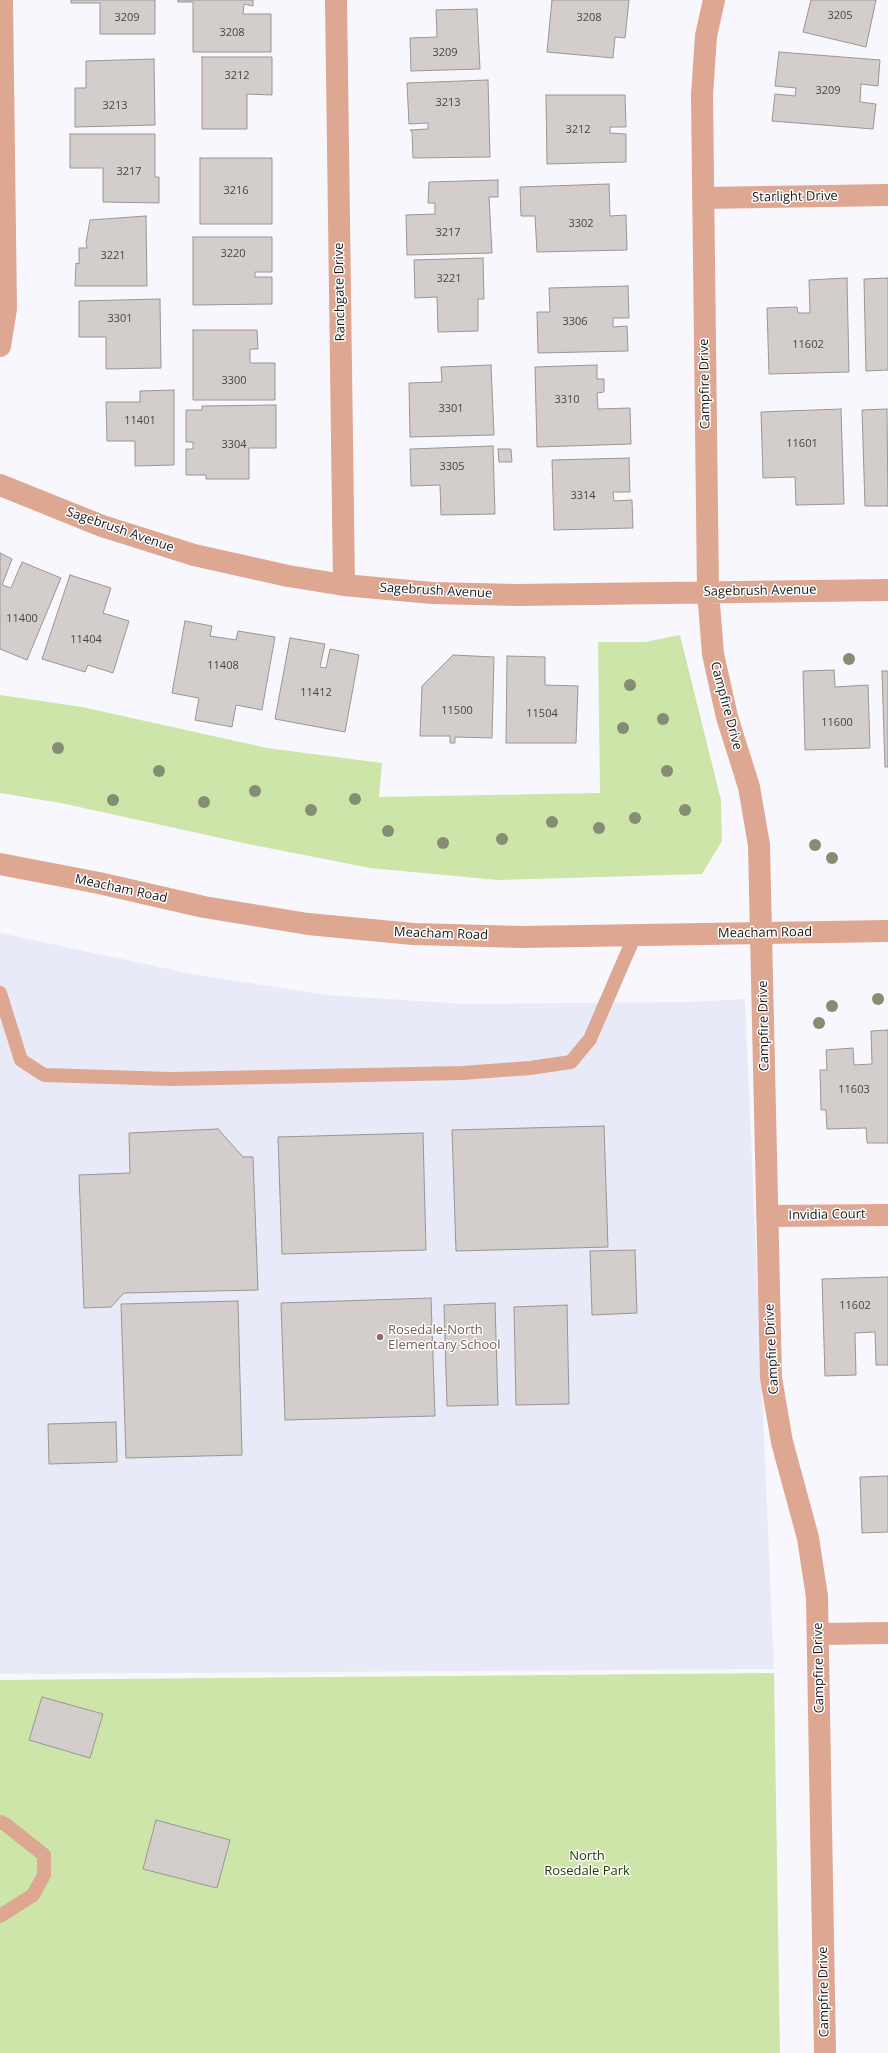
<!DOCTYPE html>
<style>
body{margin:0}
canvas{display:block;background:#f7f7fd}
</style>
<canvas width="888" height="2053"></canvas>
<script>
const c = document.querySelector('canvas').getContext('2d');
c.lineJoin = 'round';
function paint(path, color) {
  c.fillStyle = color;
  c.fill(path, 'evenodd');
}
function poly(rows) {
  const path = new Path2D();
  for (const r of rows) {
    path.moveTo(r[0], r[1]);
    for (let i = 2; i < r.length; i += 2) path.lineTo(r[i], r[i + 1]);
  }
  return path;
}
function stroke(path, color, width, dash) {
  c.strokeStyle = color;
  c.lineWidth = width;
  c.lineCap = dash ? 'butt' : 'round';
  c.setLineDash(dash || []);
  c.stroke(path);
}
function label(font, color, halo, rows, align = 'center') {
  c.font = font + ' "Open Sans",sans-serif';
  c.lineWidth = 3;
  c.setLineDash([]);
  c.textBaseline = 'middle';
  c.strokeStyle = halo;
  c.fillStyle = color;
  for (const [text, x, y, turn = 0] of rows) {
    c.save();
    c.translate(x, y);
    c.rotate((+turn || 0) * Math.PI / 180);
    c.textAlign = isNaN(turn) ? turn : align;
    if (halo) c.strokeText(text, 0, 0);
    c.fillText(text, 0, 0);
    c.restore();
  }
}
paint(poly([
 [0,933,191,974,327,995,464,1004,688,1002,745,999,774,1669,0,1674]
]), '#e9eaf7');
paint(poly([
 [680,635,721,800,722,841,702,874,498,880,370,868,243,843,61,803,0,793,0,695,82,707,267,748,382,763,379,797,600,793,598,642,645,642],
 [774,1673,780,2053,0,2053,0,1680]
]), '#cde5a9');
const building = poly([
 [71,0,155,0,155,34,100,34,100,3,71,3,71,0],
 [178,0,253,0,253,6,244,4,243,14,271,14,271,52,193,52,193,2,178,2,178,0],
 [552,0,629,0,625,38,615,37,613,58,547,52,552,0],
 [811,0,876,0,866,47,803,32,811,0],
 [477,9,480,69,411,71,410,38,437,37,436,10,477,9],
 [779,52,880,60,878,86,861,84,860,102,876,104,873,129,772,121,775,94,795,96,796,88,775,86,779,52],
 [202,57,272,57,272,95,247,94,247,129,202,129,202,57],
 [154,59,155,125,75,127,75,88,86,88,86,61,154,59],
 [488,80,490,157,413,158,412,131,410,130,428,129,428,123,409,124,407,83,488,80],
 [546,95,625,95,626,127,610,127,610,133,626,134,626,162,547,164,546,95],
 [70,134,155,134,155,177,159,177,159,203,103,202,103,168,70,168,70,134],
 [200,158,272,158,272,224,200,224,200,158],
 [498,180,498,197,489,197,492,253,407,255,406,215,435,214,435,203,428,203,429,182,498,180],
 [609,184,610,216,626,215,627,250,537,252,535,216,521,216,520,187,609,184],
 [146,216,147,286,75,286,76,263,79,264,79,248,87,248,86,243,90,220,146,216],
 [193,237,272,237,272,272,255,272,255,277,272,277,272,304,193,305,193,237],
 [483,258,484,299,478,299,478,331,438,332,437,297,415,298,414,260,483,258],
 [847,278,849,372,769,374,767,308,797,307,798,313,810,313,809,280,847,278],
 [888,278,888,370,866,371,864,279,888,278],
 [628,286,629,318,613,318,613,327,627,326,628,351,538,353,537,312,550,312,549,288,628,286],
 [160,299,161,368,106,369,106,337,79,337,79,301,160,299],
 [193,330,257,330,258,349,250,349,250,363,275,363,275,400,193,400,193,330],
 [491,365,494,435,410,437,409,383,442,382,441,367,491,365],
 [597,365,597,379,604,379,604,392,597,393,598,409,630,408,631,444,537,447,535,367,597,365],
 [174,390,174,465,135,466,135,441,107,441,106,402,140,402,140,391,174,390],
 [276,405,276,448,249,448,249,479,206,479,206,475,186,475,186,449,193,449,193,442,186,442,186,410,202,410,202,406,276,405],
 [841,409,844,504,796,505,795,477,763,478,761,412,841,409],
 [887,409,888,506,865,506,862,410,887,409],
 [493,446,495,514,441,515,440,485,411,486,410,449,493,446],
 [498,449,511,449,512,462,499,462,498,449],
 [629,458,630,492,613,492,614,501,632,500,633,528,554,530,552,460,629,458],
 [0,553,12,559,2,585,11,588,22,562,61,578,27,660,0,649,0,553],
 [70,575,111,588,103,613,129,621,113,673,88,665,85,672,42,659,70,575],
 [185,621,212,626,210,636,236,640,238,631,275,637,262,710,236,705,232,727,195,720,199,698,172,693,185,621],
 [290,638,325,644,320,667,326,668,330,649,359,655,345,732,275,719,290,638],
 [453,655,494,657,492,738,455,737,455,743,450,743,450,736,420,736,422,686,453,655],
 [507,656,545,657,545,685,578,686,576,743,506,743,507,656],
 [834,670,835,687,868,685,870,748,805,750,803,671,834,670],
 [882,671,888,671,888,767,885,767,882,671],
 [888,1030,888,1143,867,1143,866,1128,827,1129,826,1110,821,1110,820,1070,827,1070,826,1050,853,1048,854,1065,872,1064,871,1031,888,1030],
 [604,1126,608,1247,456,1251,452,1130,604,1126],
 [218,1129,243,1157,253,1157,258,1290,124,1293,111,1307,84,1308,79,1175,130,1173,129,1133,218,1129],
 [423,1133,426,1250,282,1254,278,1137,423,1133],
 [635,1250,637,1313,592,1315,590,1251,635,1250],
 [888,1277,888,1365,876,1365,875,1332,855,1333,856,1375,825,1376,822,1279,888,1277],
 [431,1298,435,1416,285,1420,281,1303,431,1298],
 [238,1301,242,1455,126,1458,121,1304,238,1301],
 [495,1303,498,1405,447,1406,444,1305,495,1303],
 [567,1305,569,1404,516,1405,514,1307,567,1305],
 [116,1422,117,1462,49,1464,48,1424,116,1422],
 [888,1476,888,1532,862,1533,860,1477,888,1476],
 [42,1697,103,1714,90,1758,29,1740,42,1697],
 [156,1820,230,1840,217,1888,143,1869,156,1820]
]);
paint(building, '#d3cecb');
stroke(building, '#9b9694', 1);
stroke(poly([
 [0,993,21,1060,44,1075,172,1079,462,1073,530,1068,571,1062,590,1039,635,935],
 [0,1822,5,1824,44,1855,44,1875,33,1895,0,1916]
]), '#dda791', 14);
stroke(poly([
 [336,0,344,585],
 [714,0,706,36,702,95,708,592,713,654,727,717,749,787,759,845,771,1378,782,1442,808,1538,817,1597,825,2053],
 [703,198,888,195],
 [0,346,6,309,2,0],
 [0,485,102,526,194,555,288,576,344,585,432,593,517,595,888,590],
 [767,1216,888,1215],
 [819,1634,888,1633]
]), '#dda791', 22);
stroke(poly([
 [0,864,99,883,204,907,308,924,413,934,521,937,888,931]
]), '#dda791', 22);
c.fillStyle = '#858d73';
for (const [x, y] of [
 [849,659],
 [630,685],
 [663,719],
 [623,728],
 [58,748],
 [159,771],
 [667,771],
 [255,791],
 [355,799],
 [113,800],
 [204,802],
 [311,810],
 [685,810],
 [635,818],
 [552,822],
 [599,828],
 [388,831],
 [502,839],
 [443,843],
 [815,845],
 [832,858],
 [878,999],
 [832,1006],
 [819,1023]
]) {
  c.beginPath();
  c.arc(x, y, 6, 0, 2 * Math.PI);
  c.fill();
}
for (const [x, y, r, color] of [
 [380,1337,4,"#8d6e63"]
]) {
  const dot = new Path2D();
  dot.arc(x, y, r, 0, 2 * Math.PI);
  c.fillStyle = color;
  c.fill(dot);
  stroke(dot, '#fff', 1.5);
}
label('11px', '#464646', null, [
 ["3205",840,16],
 ["3209",127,18],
 ["3208",589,18],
 ["3208",232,33],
 ["3209",445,53],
 ["3212",237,76],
 ["3209",828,91],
 ["3213",448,103],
 ["3213",115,106],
 ["3212",578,130],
 ["3217",129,172],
 ["3216",236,191],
 ["3302",581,224],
 ["3217",448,233],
 ["3220",233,254],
 ["3221",113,256],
 ["3221",449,279],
 ["3301",120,319],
 ["3306",575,322],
 ["11602",808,345],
 ["3300",234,381],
 ["3310",567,400],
 ["3301",451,409],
 ["11401",140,421],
 ["11601",802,444],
 ["3304",234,445],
 ["3305",452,467],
 ["3314",583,496],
 ["11400",22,619],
 ["11404",86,640],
 ["11408",223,666],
 ["11412",316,693],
 ["11500",457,711],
 ["11504",542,714],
 ["11600",837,723],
 ["11603",854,1090],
 ["11602",855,1306]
]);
label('13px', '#171819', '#fff', [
 ["Starlight Drive",795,197,-1],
 ["Ranchgate Drive",340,292,-91],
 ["Campfire Drive",705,384,-91],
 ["Sagebrush Avenue",120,530,19],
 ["Sagebrush Avenue",436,591,3],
 ["Sagebrush Avenue",760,591,-1],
 ["Campfire Drive",726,706,75],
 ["Meacham Road",121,889,12],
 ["Meacham Road",765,933,-1],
 ["Meacham Road",441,934,2],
 ["Campfire Drive",764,1026,-91],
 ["Invidia Court",827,1215,-1],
 ["Campfire Drive",772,1349,-93],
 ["Campfire Drive",819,1668,-91],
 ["Campfire Drive",824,1992,-91]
]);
label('13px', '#785e54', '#fff', [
 ["Rosedale-North",388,1330],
 ["Elementary School",388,1345]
], 'left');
label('13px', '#283702', '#fff', [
 ["North",587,1856],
 ["Rosedale Park",587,1871]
]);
</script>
